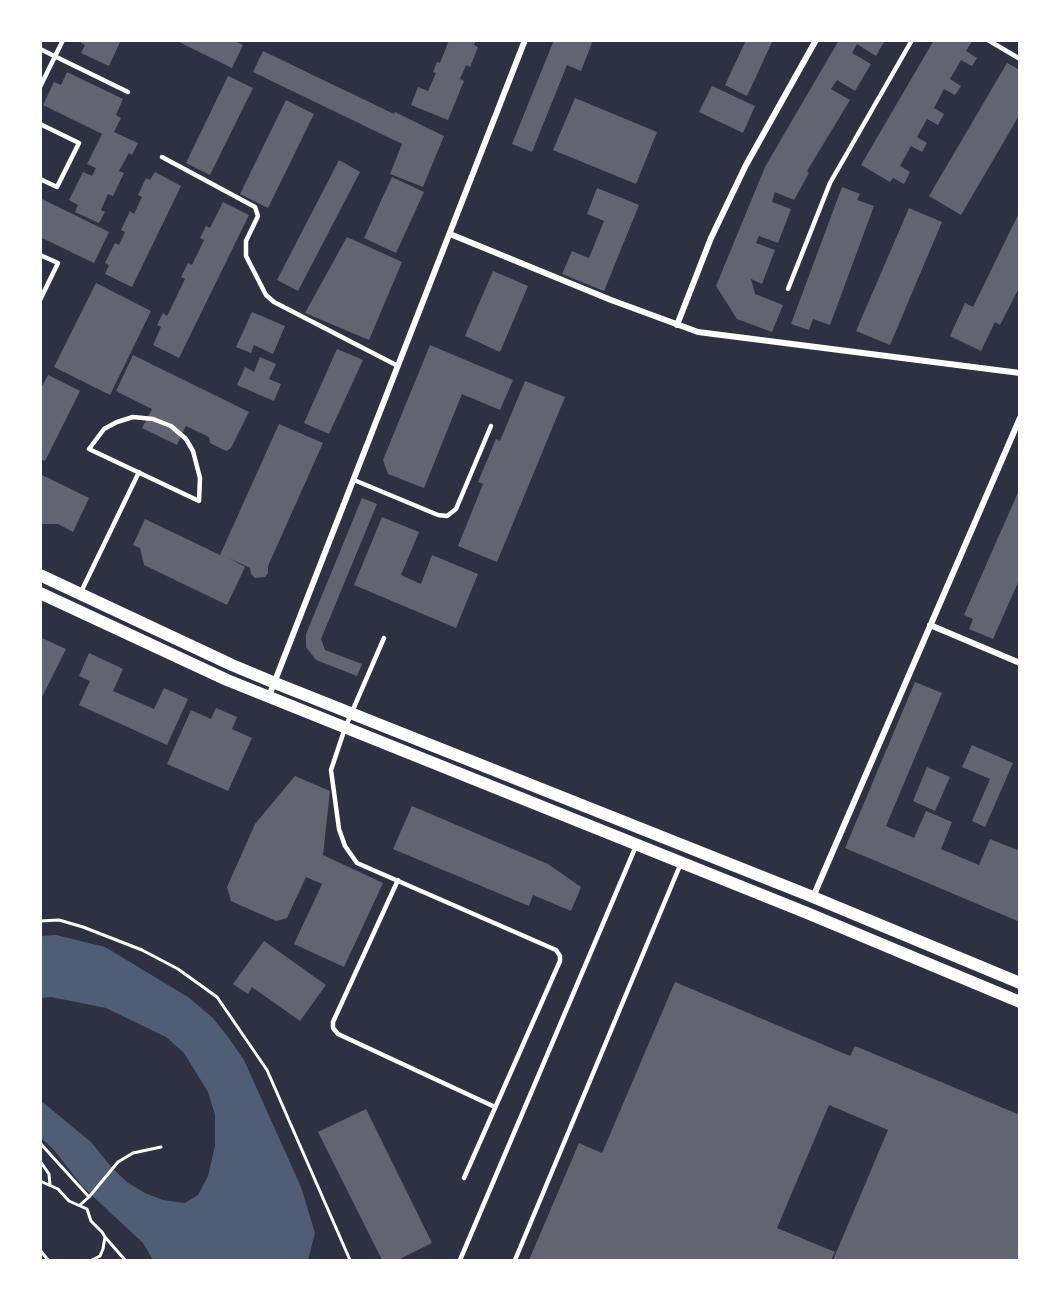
<!DOCTYPE html>
<style>
body{margin:0}
#map{position:relative;width:1060px;height:1301px;overflow:hidden;background:#2d3142;font-family:"Libre Baskerville",serif}
canvas{display:block}
.frame{position:absolute;inset:0;border:42px solid #fff;pointer-events:none}
</style>
<div id="map">
<canvas width="1060" height="1301"></canvas>
<div class="frame"></div>
</div>
<script>
const c = document.querySelector('canvas').getContext('2d');
c.lineJoin = 'round';
function paint(path, color) {
  c.fillStyle = color;
  c.fill(path, 'evenodd');
}
function poly(rows) {
  const path = new Path2D();
  for (const r of rows) {
    path.moveTo(r[0], r[1]);
    for (let i = 2; i < r.length; i += 2) path.lineTo(r[i], r[i + 1]);
  }
  return path;
}
function stroke(path, color, width, dash) {
  c.strokeStyle = color;
  c.lineWidth = width;
  c.lineCap = dash ? 'butt' : 'round';
  c.setLineDash(dash || []);
  c.stroke(path);
}
paint(poly([
 [56,935,105,947,188,997,213,1018,228,1037,244,1060,301,1187,315,1233,308,1260,153,1260,143,1243,83,1187,54,1150,41,1138,40,1100,91,1142,113,1169,128,1183,145,1193,163,1200,185,1203,198,1195,208,1176,215,1146,215,1115,208,1092,184,1053,166,1037,106,1008,51,997,41,998,41,936]
]), '#4f5d75');
paint(poly([
 [82,40,121,40,109,66,81,53,85,45,81,43],
 [175,40,233,40,243,45,232,68],
 [449,40,476,40,474,45,478,47,470,67,466,65,460,79,464,81,448,120,411,105,418,87,428,91,436,73,433,72,437,62,440,63],
 [554,40,593,40,581,71,567,65,532,152,512,144],
 [746,40,773,40,747,96,725,85],
 [839,40,885,40,876,56,857,44,852,53,871,64,855,91,837,80,831,89,850,100,807,171,809,173,794,200,775,192,772,202,791,209,778,243,759,236,756,243,775,250,762,284,751,279,755,294,783,305,772,332,737,319,716,286,765,167],
 [934,40,973,40,966,51,977,58,972,66,961,60,950,79,961,86,955,95,944,89,934,108,944,114,938,125,927,119,917,137,927,143,922,152,911,146,900,166,910,172,904,184,893,178,890,182,861,165],
 [263,51,394,114,395,112,444,136,423,187,390,174,402,144,253,72],
 [1007,63,1020,70,1020,114,961,215,929,196],
 [67,72,123,99,116,115,121,118,114,132,138,143,132,155,129,153,119,171,124,173,113,196,108,194,101,210,105,212,99,223,75,212,78,205,69,200,83,172,92,176,96,168,87,164,102,134,43,105,54,82,61,85],
 [228,76,253,88,210,175,186,163],
 [712,86,755,106,743,133,699,112],
 [575,98,657,132,636,184,553,150],
 [286,100,314,114,268,208,240,194],
 [339,160,360,172,298,291,277,280],
 [155,172,181,186,132,287,105,274,109,265,105,263,115,243,119,245,125,232,121,230,130,211,134,214,142,197,138,195,146,178,150,180],
 [392,177,424,192,396,253,364,238],
 [842,187,860,194,857,200,874,206,830,325,813,319,809,330,791,324],
 [597,188,639,205,604,291,562,274,572,251,589,258,604,221,587,214],
 [40,198,109,232,94,263,40,237],
 [223,202,249,215,179,358,153,345,161,327,157,325,163,313,167,316,185,279,181,277,188,263,192,265,204,240,200,238,206,226,210,228],
 [909,208,942,222,890,345,856,331],
 [1020,211,1020,286,1000,325,995,322,981,351,950,336,965,303,973,307],
 [347,237,402,262,369,340,305,313],
 [493,271,528,286,500,352,465,336],
 [96,283,151,311,110,395,54,367],
 [252,312,285,326,273,354,254,345,251,353,236,347],
 [430,345,513,380,500,410,462,394,424,488,388,474,383,460],
 [337,349,363,360,329,434,304,423],
 [133,355,249,412,231,448,226,451,210,443,209,437,186,426,177,445,142,428,152,409,116,391],
 [260,357,276,364,269,379,281,384,274,401,237,385,245,367,254,372],
 [48,375,80,391,45,461,40,459,40,390],
 [525,381,565,397,497,562,458,546,483,484,478,482,496,439,500,441],
 [279,424,323,443,268,566,268,573,265,577,255,578,251,574,250,568,229,558,245,567,227,605,144,565,140,548,133,545,145,519,220,555],
 [40,474,89,498,73,532,58,524,40,524],
 [1020,488,1020,578,993,639,969,629,973,619,964,615],
 [362,498,377,504,321,639,325,650,362,664,357,676,316,660,306,647,306,634],
 [382,517,419,532,401,575,421,584,432,555,478,574,456,628,354,585],
 [40,637,66,649,40,701],
 [89,653,123,669,113,691,154,709,164,688,188,699,167,745,79,705,90,681,79,676],
 [915,682,942,693,886,826,914,838,926,811,952,822,941,849,979,865,990,839,1020,851,1020,922,845,848],
 [216,708,237,717,232,729,252,738,228,791,167,764,191,710,211,719],
 [972,745,1013,763,985,827,972,821,990,779,962,767],
 [927,767,950,777,935,811,913,801],
 [295,776,330,791,323,855,383,883,344,967,294,944,322,884,306,877,287,918,276,921,231,901,227,887,255,824],
 [412,806,548,864,581,887,571,911,533,895,529,906,393,849],
 [264,941,326,985,300,1021,252,987,248,994,233,984],
 [675,982,850,1056,855,1046,1020,1115,1020,1260,833,1260,888,1130,829,1105,777,1228,835,1252,831,1260,529,1260,579,1143,602,1153],
 [366,1109,432,1243,398,1260,382,1260,318,1132]
]), '#626471');
stroke(poly([
 [40,921,59,920,83,927,142,950,178,969,217,997,267,1070,350,1260],
 [40,1143,89,1197],
 [40,1161,49,1174,50,1185],
 [40,1181,58,1189,69,1201,87,1209,91,1221,102,1232,105,1237,103,1249,100,1256,92,1260],
 [80,1205,89,1197,118,1162,133,1153,161,1147],
 [105,1237,125,1260],
 [40,1250,48,1260]
]), '#fff', 3);
stroke(poly([
 [988,40,1020,59],
 [40,49,128,92],
 [40,87,63,40],
 [40,124,79,143,57,187,40,179],
 [162,157,255,207,258,216,246,241,246,256,266,295,274,302,398,366],
 [40,255,58,263,40,300],
 [788,289,830,183,912,40],
 [133,417,153,419,171,426,186,439,193,451,200,478,199,501,89,449,104,429,117,422,133,417],
 [354,480,438,515,447,516,456,509,491,426],
 [80,594,139,472],
 [384,638,345,728,331,770,339,829,345,846,357,863,556,950,560,956,560,961,464,1178],
 [398,880,333,1022,333,1028,338,1034,495,1107],
 [460,1260,636,846],
 [515,1260,681,863]
]), '#fff', 4.5);
stroke(poly([
 [450,234,611,300,698,332,1020,373],
 [677,325,711,238,746,165,816,40],
 [930,625,1020,663],
 [269,696,525,40],
 [813,897,1020,418]
]), '#fff', 6);
stroke(poly([
 [40,575,232,665,275,683,813,897,1020,983],
 [40,593,227,680,807,913,1020,1002]
]), '#fff', 12);
</script>
